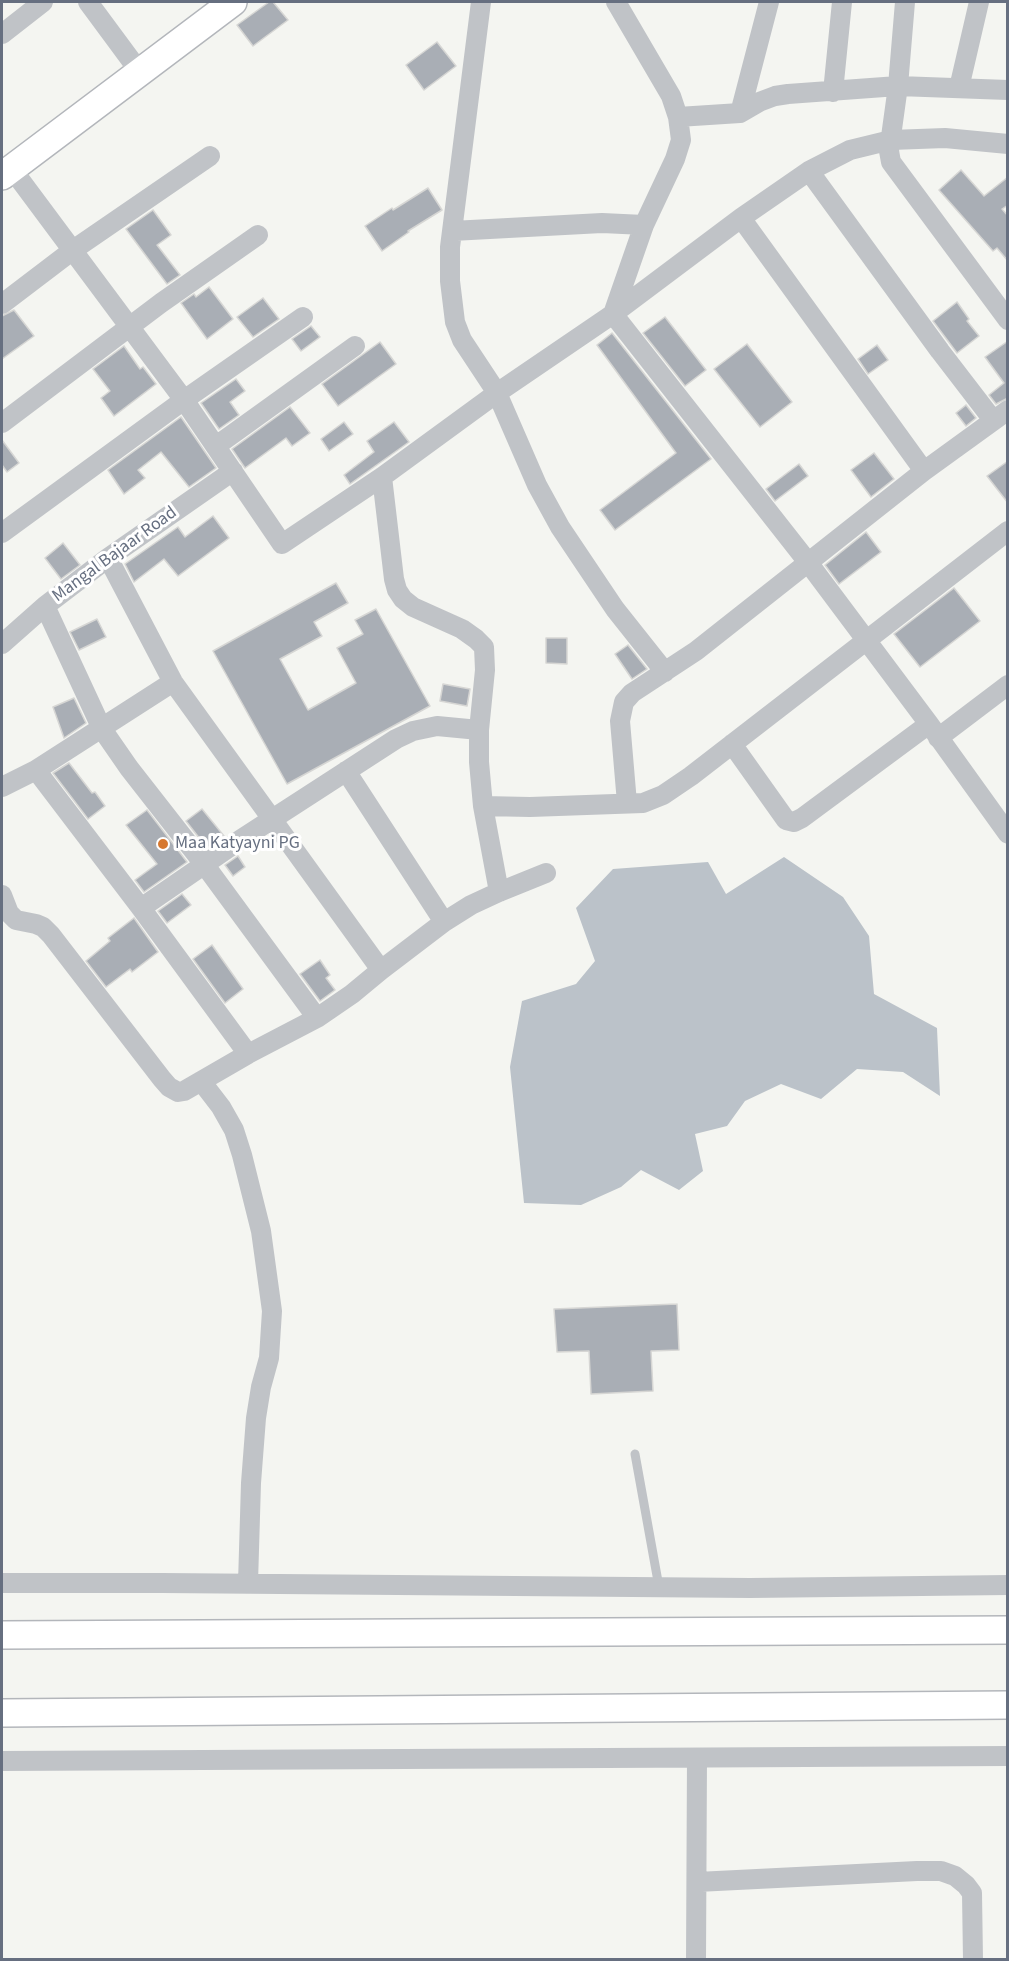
<!DOCTYPE html>
<style>
body{margin:0}
#map{position:relative;width:1009px;height:1961px;overflow:hidden;background:#f4f5f1;font-family:"Source Sans 3",sans-serif}
canvas{display:block}
.frame{position:absolute;inset:0;border:3px solid #666f80;pointer-events:none}
</style>
<div id="map">
<canvas width="1009" height="1961"></canvas>
<div class="frame"></div>
</div>
<script>
const c = document.querySelector('canvas').getContext('2d');
c.lineJoin = 'round';
function paint(path, color) {
  c.fillStyle = color;
  c.fill(path, 'evenodd');
}
function poly(rows) {
  const path = new Path2D();
  for (const r of rows) {
    path.moveTo(r[0], r[1]);
    for (let i = 2; i < r.length; i += 2) path.lineTo(r[i], r[i + 1]);
  }
  return path;
}
function stroke(path, color, width, dash) {
  c.strokeStyle = color;
  c.lineWidth = width;
  c.lineCap = dash ? 'butt' : 'round';
  c.setLineDash(dash || []);
  c.stroke(path);
}
function label(font, color, halo, rows, align = 'center') {
  c.font = font + ' "Source Sans 3",sans-serif';
  c.lineWidth = 6;
  c.setLineDash([]);
  c.textBaseline = 'middle';
  c.strokeStyle = halo;
  c.fillStyle = color;
  for (const [text, x, y, turn = 0] of rows) {
    c.save();
    c.translate(x, y);
    c.rotate((+turn || 0) * Math.PI / 180);
    c.textAlign = isNaN(turn) ? turn : align;
    if (halo) c.strokeText(text, 0, 0);
    c.fillText(text, 0, 0);
    c.restore();
  }
}
paint(poly([
 [784,857,843,897,869,936,874,994,937,1028,940,1096,903,1072,857,1069,821,1099,781,1084,745,1101,727,1126,695,1134,703,1171,679,1190,641,1170,621,1187,581,1205,524,1203,510,1067,522,1001,576,984,595,961,576,908,613,869,708,862,726,894]
]), '#bbc2c9');
const building = poly([
 [269,2,273,2,288,20,253,46,237,25,269,2],
 [437,42,456,66,424,90,406,65,437,42],
 [961,170,984,196,1008,177,1008,205,1002,209,1008,216,1008,261,997,248,993,251,939,190,961,170],
 [428,188,442,210,408,231,409,232,382,251,365,226,392,208,393,210,428,188],
 [153,210,171,235,157,245,180,275,167,284,126,229,153,210],
 [209,287,233,319,207,339,181,303,194,294,196,297,209,287],
 [263,298,279,319,253,337,237,317,263,298],
 [957,302,969,319,967,321,979,336,957,353,933,321,957,302],
 [14,310,34,336,2,359,2,316,14,310],
 [665,317,706,370,685,386,643,333,665,317],
 [311,326,320,337,301,351,292,339,311,326],
 [612,333,711,459,615,530,600,510,676,453,597,345,612,333],
 [1008,341,1008,398,996,404,989,395,1004,383,985,357,1008,341],
 [380,342,396,364,338,406,322,384,380,342],
 [747,344,792,402,760,427,714,369,747,344],
 [877,345,888,360,868,374,858,359,877,345],
 [124,346,140,369,143,367,156,384,114,416,101,398,110,391,93,369,124,346],
 [236,379,245,391,230,402,239,415,219,429,201,403,236,379],
 [966,405,976,418,966,426,956,413,966,405],
 [290,407,310,433,292,446,286,438,245,468,232,449,290,407],
 [181,417,216,468,189,487,161,452,138,470,145,478,124,494,108,470,181,417],
 [344,422,353,434,329,451,321,439,344,422],
 [394,422,409,442,350,484,344,475,374,452,367,441,394,422],
 [2,440,19,463,7,472,2,465,2,440],
 [874,453,894,479,871,497,851,470,874,453],
 [1008,461,1008,503,987,476,1008,461],
 [799,464,808,476,775,501,766,489,799,464],
 [213,516,229,538,178,576,164,559,134,582,125,564,178,527,185,537,213,516],
 [866,532,881,552,839,584,825,565,866,532],
 [63,543,80,565,61,579,45,558,63,543],
 [336,583,348,603,314,622,322,636,280,659,308,710,356,683,337,648,363,634,355,620,376,609,430,706,287,784,213,651,336,583],
 [954,588,980,621,920,667,894,634,954,588],
 [97,619,106,637,79,650,70,632,97,619],
 [546,638,567,638,567,664,546,663,546,638],
 [628,645,647,669,632,679,615,654,628,645],
 [443,684,470,689,467,706,440,701,443,684],
 [74,698,86,723,64,738,53,707,74,698],
 [69,763,92,793,95,792,105,806,88,819,53,773,69,763],
 [202,809,224,836,207,848,186,821,202,809],
 [147,810,187,862,144,892,135,880,157,864,126,825,147,810],
 [238,856,245,867,233,876,225,865,238,856],
 [182,894,191,905,167,923,158,911,182,894],
 [134,918,158,952,132,972,130,969,106,987,86,961,110,941,108,938,134,918],
 [212,945,243,989,225,1003,193,959,212,945],
 [320,960,330,975,326,978,335,990,320,1001,300,974,320,960],
 [677,1304,679,1350,651,1351,653,1391,591,1394,589,1351,557,1352,554,1309,677,1304]
]);
paint(building, '#a9aeb5');
stroke(building, '#d6d6d4', 1.5);
const secondary = poly([
 [2,176,233,2],
 [2,1635,1008,1630],
 [2,1713,1008,1705]
]);
stroke(secondary, '#b3b6bb', 30);
stroke(poly([
 [635,1454,659,1587]
]), '#c0c3c7', 9);
stroke(poly([
 [88,2,139,71],
 [481,2,450,247,450,281,455,322,462,340,497,393,537,485,560,527,615,609,665,672],
 [616,2,671,96,678,117,681,140,675,159,644,225,613,314,807,561,929,724,1008,834],
 [905,2,898,86,889,151,891,162,1008,320],
 [2,34,43,2],
 [959,88,979,2],
 [833,92,842,2],
 [740,113,769,2],
 [678,117,740,113,759,102,775,96,788,94,898,86,1008,90],
 [12,169,184,400,282,544,382,477,497,393,613,314,741,218,809,171,850,150,891,140,945,138,1008,144],
 [809,171,940,351,993,420],
 [741,218,924,471],
 [452,231,602,223,644,225],
 [2,304,73,250,210,156],
 [2,423,161,303,258,235],
 [216,446,355,346],
 [382,477,394,579,397,590,403,599,413,607,462,629,476,639,484,647,485,670,479,730,479,762,483,806,499,892],
 [2,533,184,400,303,317],
 [108,558,173,682,381,970],
 [45,606,102,729,129,768,204,864,317,1018],
 [2,644,45,606,108,558,233,471],
 [938,738,1008,685],
 [732,744,786,820,794,822,802,818,929,724],
 [36,770,141,908,248,1054],
 [346,771,444,922],
 [2,787,36,770,173,682],
 [627,803,620,721,624,702,632,693,696,651,924,471,1008,410],
 [483,806,530,807,643,803,663,795,691,776,1008,531],
 [2,895,9,913,16,920,36,924,43,927,51,935,162,1079,169,1087,178,1092,184,1091,248,1054,317,1018,352,994,381,970,444,922,471,905,499,892,546,873],
 [141,908,240,840,396,739,413,731,437,726,479,730],
 [201,1081,221,1107,234,1130,242,1155,261,1231,272,1311,269,1358,261,1387,256,1418,251,1483,248,1583],
 [2,1583,162,1583,750,1588,1008,1585],
 [2,1761,1008,1756],
 [697,1882,917,1871,941,1871,955,1876,966,1885,972,1893,973,1960],
 [696,1960,697,1758]
]), '#c0c3c7', 20);
stroke(secondary, '#fff', 27);
for (const [x, y, r, color] of [
 [163,844,6,"#d67830"]
]) {
  const dot = new Path2D();
  dot.arc(x, y, r, 0, 2 * Math.PI);
  c.fillStyle = color;
  c.fill(dot);
  stroke(dot, '#fff', 2);
}
label('18px', '#666f80', '#fff', [
 ["Mangal Bajaar Road",115,555,-36]
]);
label('18px', '#666f80', '#fff', [
 ["Maa Katyayni PG",175,844]
], 'left');
</script>
